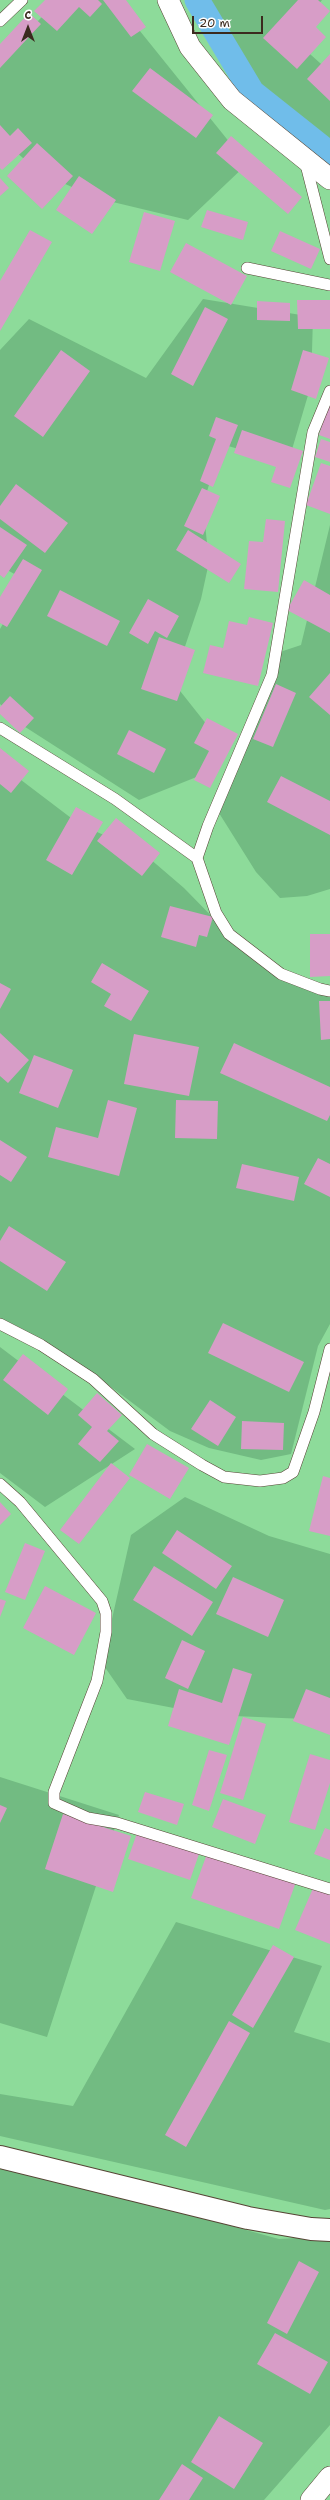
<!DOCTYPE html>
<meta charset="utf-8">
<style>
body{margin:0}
#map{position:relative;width:330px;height:2500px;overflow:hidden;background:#efdbba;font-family:"Shantell Sans",sans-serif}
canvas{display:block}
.north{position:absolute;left:8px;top:8px;width:40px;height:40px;-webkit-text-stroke:3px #fff;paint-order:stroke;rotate:0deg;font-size:11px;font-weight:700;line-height:16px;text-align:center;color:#3b2a1e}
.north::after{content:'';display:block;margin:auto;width:14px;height:18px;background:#3b2a1e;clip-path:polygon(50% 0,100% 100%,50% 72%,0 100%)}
.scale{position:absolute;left:192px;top:16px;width:71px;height:18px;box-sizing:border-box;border:2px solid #3b2a1e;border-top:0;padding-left:5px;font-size:12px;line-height:14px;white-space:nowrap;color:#3b2a1e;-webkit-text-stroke:3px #fff;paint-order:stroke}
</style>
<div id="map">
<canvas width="330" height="2500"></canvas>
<div class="north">С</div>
<div class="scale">20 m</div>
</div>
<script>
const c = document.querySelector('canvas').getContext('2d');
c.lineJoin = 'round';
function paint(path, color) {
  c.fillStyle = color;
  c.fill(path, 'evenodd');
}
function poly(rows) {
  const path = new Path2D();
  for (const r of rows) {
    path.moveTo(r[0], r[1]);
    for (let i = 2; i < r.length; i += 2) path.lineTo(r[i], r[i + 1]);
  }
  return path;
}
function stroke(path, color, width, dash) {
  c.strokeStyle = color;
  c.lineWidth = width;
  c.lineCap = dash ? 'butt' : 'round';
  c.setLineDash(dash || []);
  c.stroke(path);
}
paint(poly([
 [0,0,330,0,330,2500,0,2500]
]), '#8ddb9a');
paint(poly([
 [58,0,115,0,247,164,188,220,96,198,39,172,0,138,0,61],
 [197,0,322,0,291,37,330,72,330,154,252,92],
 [203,299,313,317,311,385,288,463,221,444,203,505,209,562,201,599,173,682,211,730,209,772,139,800,19,723,0,704,0,629,27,581,0,566,0,350,29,319,146,378],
 [330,525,330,889,307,896,280,898,256,872,214,805,244,749,274,654,301,645],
 [0,764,79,824,142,852,184,888,229,934,295,978,330,986,330,1324,318,1346,291,1454,261,1460,209,1448,170,1431,91,1372,0,1328],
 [0,1347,135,1449,45,1507,0,1473],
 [185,1497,269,1536,330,1554,330,1720,210,1715,127,1699,102,1663,131,1535],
 [0,1777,119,1815,47,2037,0,2023],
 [176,1922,322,1966,294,2032,330,2043,330,2209,325,2210,0,2136,0,2094,73,2106],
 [0,2163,279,2239,330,2236,330,2425,264,2500,0,2500]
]), '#72bb82');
stroke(poly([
 [197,0,252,92,330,154]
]), '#70bdea', 25);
paint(poly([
 [45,0,98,0,102,4,90,17,79,7,57,31,34,11],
 [103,0,126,0,146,27,131,37],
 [298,0,318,0,330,11,316,27,326,37,297,69,263,38],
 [29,13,41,24,0,68,0,44],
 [330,54,330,101,307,79],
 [150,68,213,115,196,138,132,91],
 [0,125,10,136,18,128,32,143,2,170,0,168],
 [231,136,302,197,288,214,216,153],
 [37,143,73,176,42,209,7,176],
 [79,176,116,200,92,234,56,210],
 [0,178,9,188,0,196],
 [207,210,248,222,243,240,201,227],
 [144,212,175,221,160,271,129,262],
 [30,230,52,242,0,331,0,281],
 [280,231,320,249,311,269,271,251],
 [186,243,247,276,231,305,170,272],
 [297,300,330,300,330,329,298,329],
 [257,301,290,303,290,321,257,320],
 [205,307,228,319,193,386,171,374],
 [61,350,90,371,43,437,14,416],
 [303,350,329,358,316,399,291,390],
 [330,400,330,439,319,435],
 [216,417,238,425,213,487,200,481,216,439,209,436],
 [242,430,303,451,290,488,271,482,276,467,234,453],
 [321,439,330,442,330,462,315,457],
 [321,463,330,466,330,514,306,505],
 [16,484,68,523,45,553,0,519,0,506],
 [202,488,220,496,203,535,184,526],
 [266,519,285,521,278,592,244,589,249,541,263,542],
 [0,527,27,545,4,578,0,575],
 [188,530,241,564,229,583,176,550],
 [23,559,42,570,7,627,0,623,0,597],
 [304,580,330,595,330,633,287,610],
 [60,590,120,621,107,646,47,616],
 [148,599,179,616,167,638,155,631,148,644,129,633],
 [249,617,273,623,258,686,203,673,210,645,223,648,229,621,247,625],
 [159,637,195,650,177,701,141,689],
 [330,673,330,715,309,697],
 [276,684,296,693,273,747,253,739],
 [10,696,34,718,20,733,0,714,0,707],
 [207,718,238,734,210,788,194,780,209,751,194,743],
 [129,730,166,749,154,773,117,754],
 [0,748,29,771,11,793,0,784],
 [281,776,330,801,330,835,267,802],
 [76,807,103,822,72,875,46,860],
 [116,818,160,853,142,876,97,841],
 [170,906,213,917,207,937,199,935,196,947,161,937],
 [310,934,330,934,330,976,310,977],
 [102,963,149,991,131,1021,104,1006,111,994,91,982],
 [0,983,11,989,0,1009],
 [319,1001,330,1001,330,1039,321,1040],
 [0,1033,29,1060,8,1083,0,1076],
 [134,1034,199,1047,189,1096,124,1084],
 [234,1043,330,1087,330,1115,327,1121,220,1073],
 [34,1055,73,1070,58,1108,19,1093],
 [108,1100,137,1108,119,1176,48,1157,56,1127,98,1138],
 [176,1100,218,1101,217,1139,175,1138],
 [0,1140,27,1157,11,1182,0,1175],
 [318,1158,330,1164,330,1197,304,1184],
 [242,1164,299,1177,294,1201,236,1188],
 [9,1226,66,1262,47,1291,0,1261,0,1241],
 [223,1323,304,1362,289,1392,208,1353],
 [23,1354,68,1389,48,1415,3,1380],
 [97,1393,122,1415,107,1431,119,1441,100,1462,78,1444,92,1427,78,1415],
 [210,1400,236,1417,218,1446,191,1429],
 [242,1421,284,1423,283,1450,241,1449],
 [147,1444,189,1468,170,1499,129,1475],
 [111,1463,130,1478,79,1544,60,1530],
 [323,1476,330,1478,330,1536,309,1531],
 [0,1502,11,1514,0,1525],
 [177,1530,232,1566,216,1589,162,1553],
 [25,1543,45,1551,25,1600,5,1592],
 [154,1566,213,1602,192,1636,133,1600],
 [233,1577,284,1600,268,1637,216,1614],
 [45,1586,96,1613,74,1655,23,1628],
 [0,1599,6,1601,0,1617],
 [182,1640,205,1651,188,1689,165,1678],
 [233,1668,252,1674,229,1745,168,1726,179,1689,222,1703],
 [306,1689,330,1698,330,1735,293,1721],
 [243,1717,266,1724,243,1800,220,1793],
 [209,1750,227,1755,209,1811,192,1805],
 [310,1754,330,1760,330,1783,315,1830,289,1822],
 [145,1792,184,1804,177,1825,138,1812],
 [223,1799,266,1815,255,1844,212,1827],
 [0,1805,7,1808,0,1823],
 [63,1814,131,1836,113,1892,45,1869],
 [325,1828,330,1830,330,1860,314,1854],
 [137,1833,199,1854,190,1880,128,1859],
 [208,1851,296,1882,279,1929,191,1898],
 [314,1886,330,1893,330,1944,295,1930],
 [273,1945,294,1957,253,2028,232,2015],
 [229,2021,250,2033,186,2147,165,2135],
 [299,2261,319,2272,287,2334,267,2323],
 [275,2333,328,2362,310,2394,257,2364],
 [219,2416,263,2443,234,2489,191,2462],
 [182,2464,203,2478,189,2500,159,2500]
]), '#d79dc7');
const service = poly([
 [0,21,22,0],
 [305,161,330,259],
 [247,268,330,285],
 [330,391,313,432,272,675,208,826,197,858,216,913,229,934,281,974,320,989,330,991],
 [0,728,115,799,197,858],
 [0,1324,41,1345,93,1379,153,1434,202,1465,224,1477,260,1481,283,1478,293,1472,314,1412,330,1349],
 [0,1484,20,1502,102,1601,106,1613,106,1632,97,1681,54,1792,54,1803,88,1818,117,1823,330,1889]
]);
const minor = poly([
 [168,0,190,47,232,100,330,179],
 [311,2500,330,2477]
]);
const tertiary = poly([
 [0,2157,248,2218,311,2229,330,2230]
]);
stroke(service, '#564535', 12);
stroke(minor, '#564535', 22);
stroke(tertiary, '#564535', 24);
stroke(service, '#fff', 11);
stroke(minor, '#fff', 21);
stroke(tertiary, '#fff', 22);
</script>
